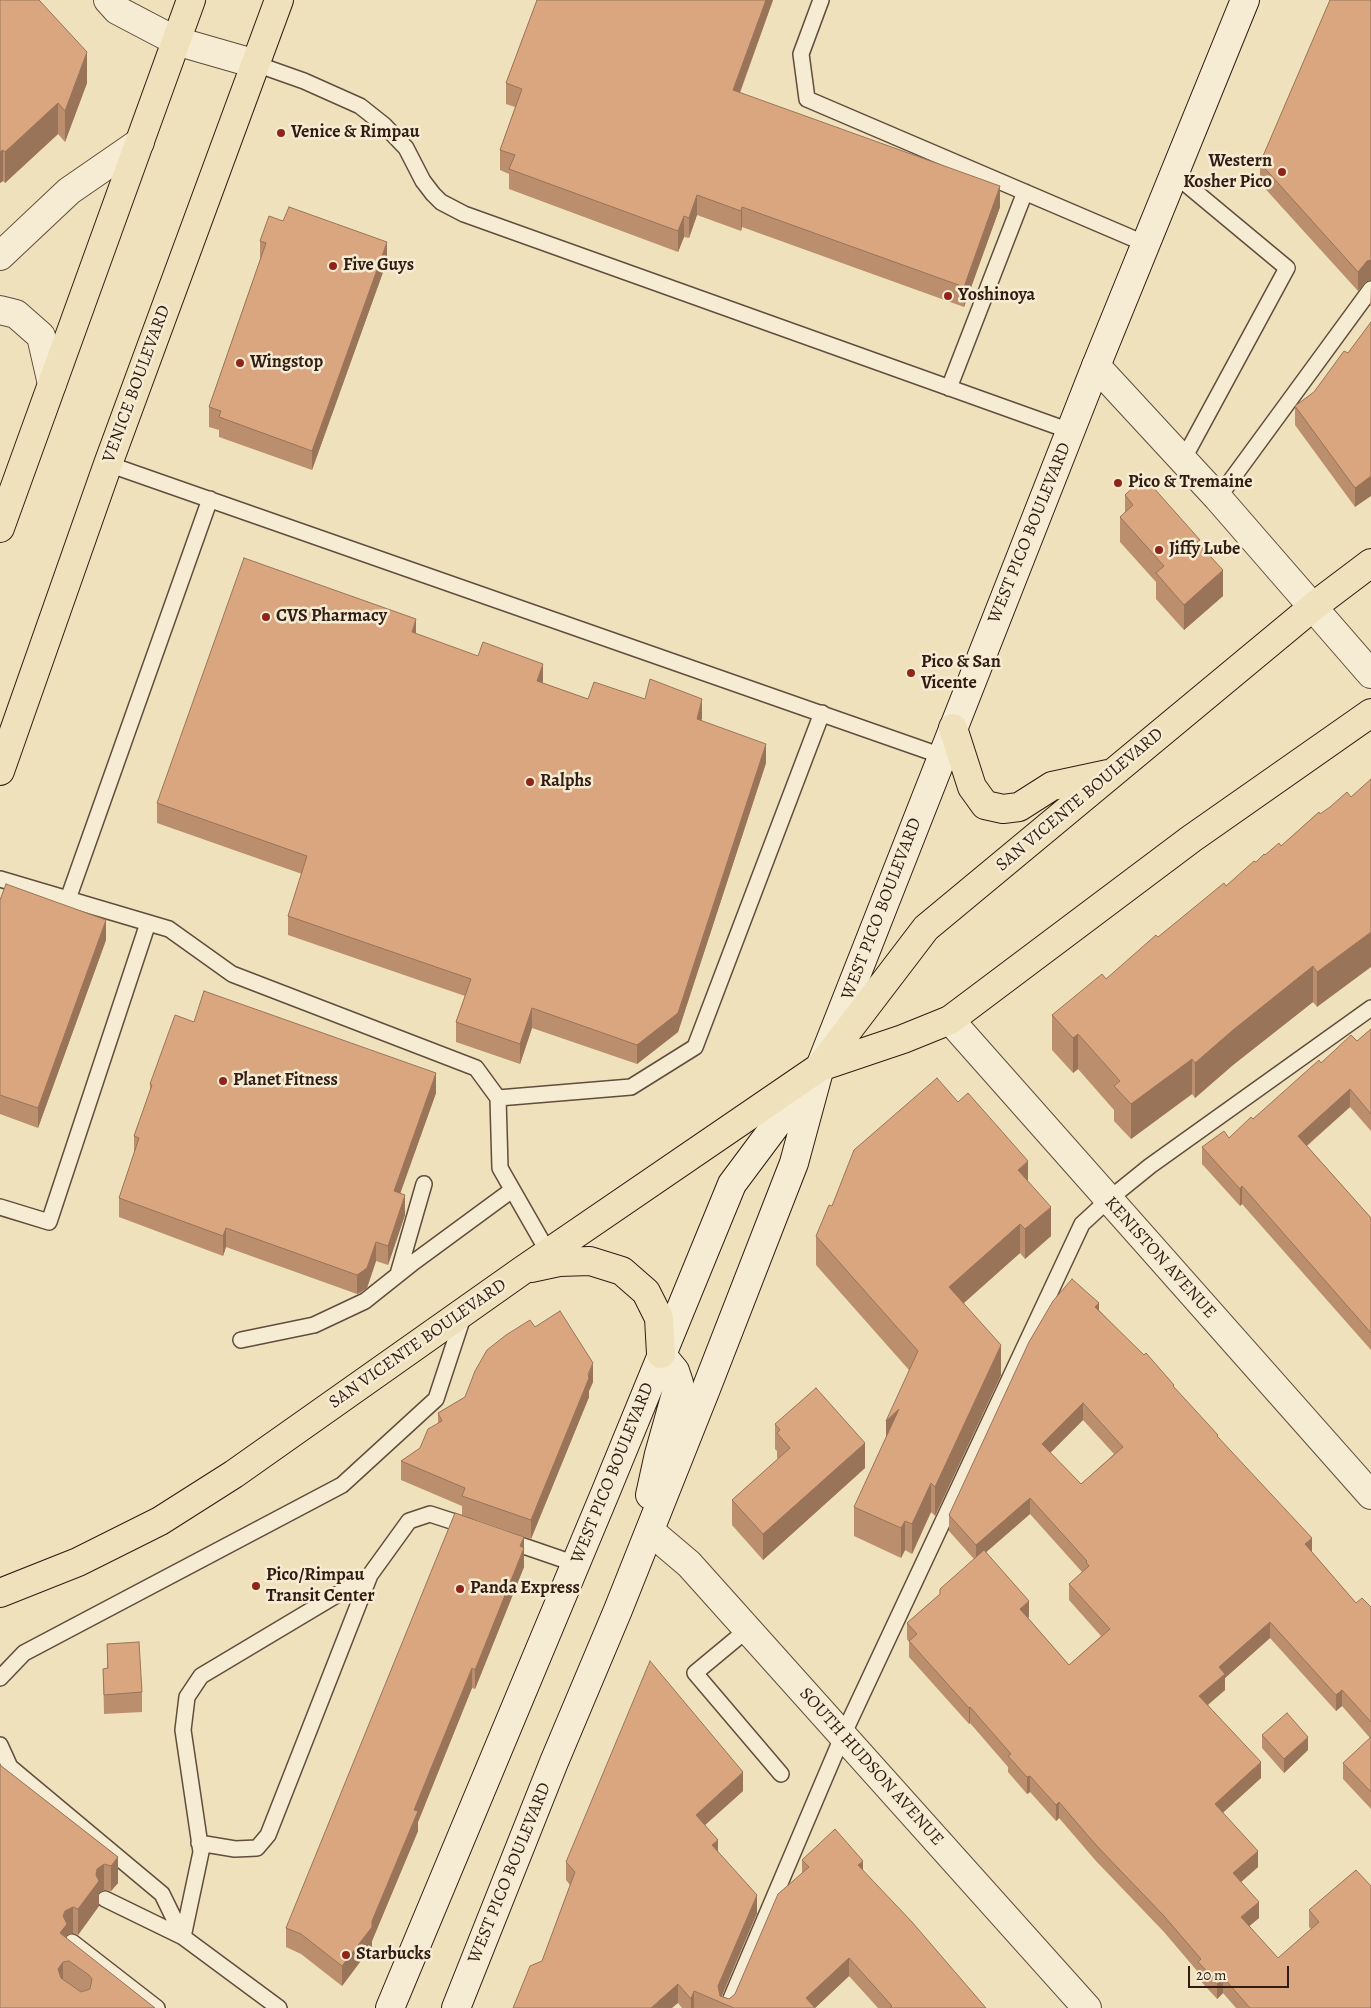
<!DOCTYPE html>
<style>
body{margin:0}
#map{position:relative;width:1371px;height:2008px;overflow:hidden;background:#efe1bb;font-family:Alegreya,serif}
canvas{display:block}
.scale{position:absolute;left:1188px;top:1966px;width:101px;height:22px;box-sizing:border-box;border:2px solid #311c13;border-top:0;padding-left:6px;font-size:15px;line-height:18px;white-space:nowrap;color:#311c13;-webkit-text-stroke:4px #f5ecd3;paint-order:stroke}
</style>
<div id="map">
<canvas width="1371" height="2008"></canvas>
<div class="scale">20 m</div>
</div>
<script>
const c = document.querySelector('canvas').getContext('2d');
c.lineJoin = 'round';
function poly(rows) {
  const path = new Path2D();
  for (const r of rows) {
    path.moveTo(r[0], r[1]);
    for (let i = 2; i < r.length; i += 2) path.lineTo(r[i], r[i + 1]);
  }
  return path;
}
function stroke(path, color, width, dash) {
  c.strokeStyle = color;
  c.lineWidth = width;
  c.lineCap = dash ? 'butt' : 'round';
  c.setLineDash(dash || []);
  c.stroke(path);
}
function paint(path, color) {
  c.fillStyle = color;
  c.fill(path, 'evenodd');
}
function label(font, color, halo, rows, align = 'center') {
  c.font = font + ' Alegreya,serif';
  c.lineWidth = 5;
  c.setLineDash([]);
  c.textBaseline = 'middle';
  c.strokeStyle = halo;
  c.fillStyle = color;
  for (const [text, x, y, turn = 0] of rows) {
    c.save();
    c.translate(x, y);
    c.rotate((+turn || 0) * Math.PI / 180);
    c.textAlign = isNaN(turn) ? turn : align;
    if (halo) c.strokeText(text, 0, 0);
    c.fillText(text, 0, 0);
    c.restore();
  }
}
const service = poly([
 [821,0,801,54,807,99,1146,244],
 [256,64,304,81,360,106,384,125,406,148,423,181,433,194,441,202,464,214,1070,431],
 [1174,174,1287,268,1183,460],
 [949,388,1025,192],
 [108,464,942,756],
 [1218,498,1371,289],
 [0,879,169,929,232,974,476,1068,498,1098,500,1168,548,1252],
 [68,899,210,499],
 [498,1098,631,1087,695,1047,822,713],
 [0,1207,49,1222,148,923],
 [398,1274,424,1184],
 [241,1340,314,1325,365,1301,414,1262,512,1190],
 [506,1540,576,1564],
 [748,1629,695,1673,781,1774],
 [0,1678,24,1653,342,1485,436,1399,464,1314],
 [0,1745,10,1767,162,1894,183,1937],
 [199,1843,235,1849,257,1848,268,1835,370,1575,409,1521,430,1514,470,1527],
 [105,1899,183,1937,279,2008],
 [183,1937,201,1852,183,1730,187,1697,201,1676,370,1575],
 [72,1942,157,2008],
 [727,2008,843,1735,1082,1224,1108,1200,1150,1166,1371,1008]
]);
const minor = poly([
 [108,0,117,10,176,41,256,64],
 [0,256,69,191,140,142],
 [0,310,16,314,41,336,52,384],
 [1096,366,1218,498,1371,674],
 [950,1020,1371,1495],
 [650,1531,689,1564,1087,2008]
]);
const secondary = poly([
 [650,1495,659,1454,679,1383,675,1371,661,1354],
 [390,2008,606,1491,732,1184,811,1078],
 [456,2008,554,1762,618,1610,706,1389,794,1163,820,1067,1096,366,1245,0]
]);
const primary = poly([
 [0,528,191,0],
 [953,728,972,787,985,805,1003,809,1019,807,1052,786,1108,774],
 [0,771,108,464,279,0],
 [820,1067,926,928,1314,606,1371,563],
 [531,1268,559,1262,590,1261,622,1271,646,1292,659,1318,661,1354],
 [0,1593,78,1562,160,1521,234,1474,523,1270,820,1067,903,1039,950,1020,1191,839,1371,713]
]);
stroke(service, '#604d3d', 18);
stroke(minor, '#604d3d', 30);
stroke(secondary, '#311c13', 30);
stroke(primary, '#311c13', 30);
stroke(service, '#f5ecd3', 15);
stroke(minor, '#f5ecd3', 28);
stroke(secondary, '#f5ecd3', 28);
stroke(primary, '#efe1bb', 28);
paint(poly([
 [0,0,87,83,65,142,58,134,5,183,3,181,0,183],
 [537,0,773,0,740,93,1000,207,964,307,742,227,741,231,697,215,689,238,684,237,678,252,509,189,509,174,500,170,500,150,515,107,506,104,506,83],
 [1371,0,1371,280,1367,281,1358,291,1260,183,1260,163],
 [283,221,387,261,312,470,219,437,219,430,209,427,209,407,260,260,260,241],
 [1371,285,1371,306,1370,306],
 [1371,322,1355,507,1295,425,1295,406,1314,392,1348,353],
 [1125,495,1200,545,1223,596,1184,630,1156,599,1156,582,1120,542,1120,517,1125,512],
 [416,634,543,683,588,699,702,718,701,720,766,763,678,1032,637,1064,532,1028,520,1064,456,1042,456,1022,465,996,288,935,288,916,302,874,157,823,157,803],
 [1319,812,1317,1007,1313,1002,1233,1065,1195,1098,1192,1094,1131,1139,1114,1121,1114,1110,1078,1069,1073,1073,1052,1050,1052,1015,1106,979,1158,937,1226,886,1256,862,1281,846],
 [0,900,106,940,38,1128,0,1114],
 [194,1022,436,1093,400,1193,405,1215,388,1265,376,1261,367,1288,360,1293,357,1294,226,1247,223,1256,119,1217,119,1198,134,1154,134,1136,150,1091,150,1084],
 [1371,1029,1371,1131,1350,1107,1307,1146,1371,1218,1371,1350,1242,1204,1240,1206,1202,1164,1202,1147,1229,1138,1253,1119,1321,1063,1357,1041],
 [1028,1181,1051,1236,1025,1259,1020,1253,964,1303,1001,1375,935,1516,931,1512,912,1554,905,1550,901,1558,854,1536,854,1507,886,1438,909,1370,816,1265,816,1236,832,1206],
 [1099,1310,1174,1388,1218,1438,1312,1552,1356,1603,1371,1607,1371,1809,1343,1779,1343,1763,1370,1738,1342,1706,1336,1711,1270,1638,1225,1678,1225,1690,1208,1705,1261,1778,1223,1812,1258,1867,1241,1882,1259,1918,1249,1926,1278,1958,1311,1929,1309,1927,1309,1910,1356,1870,1371,2008,1236,2008,1223,1993,1217,1999,1198,1978,1198,1972,1164,1932,1096,1861,1059,1818,1056,1821,1030,1792,1027,1794,1008,1772,1008,1767,970,1723,969,1724,909,1657,909,1642,907,1639,907,1623,940,1594,974,1559,949,1531,949,1515],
 [1083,1420,1114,1454,1081,1484,1050,1453],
 [1030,1514,1082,1572,1069,1584,1069,1600,1101,1636,1069,1665,1028,1618,1029,1617,986,1552],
 [535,1327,593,1382,589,1391,589,1397,531,1539,462,1515,462,1506,401,1480,401,1461,420,1448,438,1423,438,1413,465,1397],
 [775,1424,865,1468,763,1560,732,1525,732,1500,778,1459,777,1458,777,1451,775,1449],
 [524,1537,524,1567,475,1689,472,1688,418,1822,418,1831,372,1941,372,1946,342,1986,301,1954,286,1947,286,1928],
 [107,1644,142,1692,142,1712,104,1714,103,1669,107,1668],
 [1262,1735,1308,1750,1284,1773,1262,1748],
 [0,1765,118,1857,118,1883,111,1891,104,1890,99,1893,99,1906,78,1935,73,1933,67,1935,67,1939,155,2008,0,2008],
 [743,1791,705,1825,718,1852,757,1913,722,1996,729,1999,735,1994,802,1873,802,1860,863,1871,986,2008,878,2008,849,1976,815,2008,682,2008,678,2003,542,1961,570,1885,566,1880,566,1862]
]), '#bb8f6d');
paint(poly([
 [766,0,773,0,733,111,733,90],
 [87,52,87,83,65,142,65,111],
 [58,103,58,134,5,183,5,152],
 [3,150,3,181,0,183,0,152],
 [1000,186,1000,207,964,307,964,287],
 [697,195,697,215,689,238,689,218],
 [742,207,742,227,741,231,741,211],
 [684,216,684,237,678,252,678,231],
 [387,242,387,261,312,470,312,451],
 [1371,260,1371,280,1367,281,1358,291,1358,272,1367,261],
 [1371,476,1371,496,1355,507,1355,488],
 [1223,570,1223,596,1184,630,1184,605],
 [416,619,416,638,412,632],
 [543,664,543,683,537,681],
 [702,699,702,718,697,738,697,719],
 [766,744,766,763,678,1032,637,1064,637,1045],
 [106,920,106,940,38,1128,38,1108],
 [1371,932,1371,967,1317,1007,1317,972],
 [1313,966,1313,1002,1233,1065,1195,1098,1195,1063,1233,1030],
 [532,1008,532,1028,520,1064,520,1044],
 [1078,1034,1078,1069,1073,1073,1073,1038],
 [1192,1059,1192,1094,1131,1139,1131,1104],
 [436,1073,436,1093,394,1211,394,1191],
 [1350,1089,1350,1107,1298,1153,1298,1136],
 [1028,1161,1028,1190,1018,1170],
 [1242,1186,1242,1204,1240,1206,1240,1189],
 [405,1195,405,1215,388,1265,388,1246],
 [1051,1207,1051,1236,1025,1259,1025,1229],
 [1020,1224,1020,1253,949,1316,949,1287],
 [226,1228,226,1247,223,1256,223,1236],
 [376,1242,376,1261,367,1288,357,1294,357,1275],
 [1099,1303,1099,1319,1095,1307],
 [1001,1345,1001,1375,935,1516,935,1487],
 [593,1363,593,1382,589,1391,589,1397,531,1539,531,1520],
 [1083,1403,1083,1420,1042,1461,1042,1444],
 [899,1409,886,1450,886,1421],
 [865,1443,865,1468,763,1560,763,1534],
 [931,1483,931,1512,912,1554,912,1524],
 [1030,1498,1030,1514,976,1561,976,1545],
 [905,1521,905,1550,901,1558,901,1528],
 [524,1537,524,1567,475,1689,475,1670],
 [1312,1538,1312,1555,1305,1544],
 [1029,1601,1029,1617,1020,1625,1020,1609],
 [1270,1622,1270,1638,1225,1678,1225,1690,1199,1712,1199,1696,1219,1667],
 [472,1668,472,1688,418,1822,418,1831,372,1941,372,1946,342,1986,342,1966,372,1921,414,1810],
 [1342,1690,1342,1706,1336,1711,1336,1695],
 [970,1707,970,1723,969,1724,969,1708],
 [1308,1737,1308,1750,1284,1773,1284,1759],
 [1261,1762,1261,1778,1215,1820,1215,1804],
 [743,1772,743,1791,696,1833,696,1815],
 [1030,1776,1030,1792,1027,1794,1027,1777],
 [1059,1802,1059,1818,1056,1821,1056,1805],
 [718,1840,718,1858,712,1845],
 [1258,1851,1258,1867,1233,1889,1233,1873],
 [118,1857,118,1883,111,1891,111,1866],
 [863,1861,863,1879,858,1865],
 [104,1864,104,1890,99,1893,99,1906,78,1935,78,1909,96,1875,97,1869],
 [757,1895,757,1913,719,2002,718,1986],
 [1259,1902,1259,1918,1241,1933,1241,1917],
 [73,1907,73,1933,67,1935,67,1950,60,1933,63,1916,65,1911],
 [849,1958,849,1976,815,2008,806,1998],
 [63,1962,63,1988,58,1969],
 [1223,1977,1223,1993,1217,1999,1217,1982],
 [678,1984,678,2003,672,2008,651,2008],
 [694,1991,694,2008,691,2008,691,1999]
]), '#997459');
const building = poly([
 [0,0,39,0,87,52,65,111,58,103,5,152,3,150,0,152,0,0],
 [537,0,766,0,733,90,1000,186,964,287,742,207,741,211,697,195,689,218,684,216,678,231,509,169,515,155,500,150,522,89,506,83,537,0],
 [1330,0,1371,0,1371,260,1367,261,1358,272,1260,163,1330,0],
 [289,207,387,242,312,451,219,417,221,411,209,407,266,243,260,241,269,216,283,221,289,207],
 [1371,322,1371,476,1355,488,1295,406,1314,392,1344,351,1348,353,1371,322],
 [1144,477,1200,540,1197,542,1223,570,1184,605,1156,573,1164,566,1120,517,1133,505,1125,495,1144,477],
 [244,558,416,619,412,632,478,656,483,642,543,664,537,681,588,699,594,682,645,699,650,679,702,699,697,719,766,744,678,1013,637,1045,532,1008,520,1044,456,1022,471,979,288,916,307,856,157,803,244,558],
 [1371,779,1371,932,1317,972,1313,966,1233,1030,1195,1063,1192,1059,1131,1104,1114,1086,1120,1081,1078,1034,1073,1038,1052,1015,1102,974,1106,979,1156,935,1158,937,1224,883,1226,886,1254,861,1256,862,1264,854,1265,855,1279,843,1281,846,1319,812,1320,814,1330,807,1347,792,1351,797,1371,779],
 [6,884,106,920,38,1108,0,1095,0,900,6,884],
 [204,991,436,1073,394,1191,405,1195,388,1246,376,1242,367,1268,360,1273,357,1275,226,1228,223,1236,119,1198,139,1138,134,1136,152,1085,150,1084,175,1015,194,1022,204,991],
 [1371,1029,1371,1114,1350,1089,1298,1136,1371,1218,1371,1333,1242,1186,1240,1189,1202,1147,1224,1131,1229,1138,1251,1117,1253,1119,1319,1060,1321,1063,1351,1035,1357,1041,1371,1029],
 [937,1078,958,1102,968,1093,1028,1161,1018,1170,1051,1207,1025,1229,1020,1224,949,1287,1001,1345,935,1487,931,1483,912,1524,905,1521,901,1528,854,1507,899,1409,886,1421,918,1351,816,1236,829,1205,832,1206,854,1150,937,1078],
 [1072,1279,1099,1303,1095,1307,1144,1355,1146,1353,1174,1385,1173,1386,1218,1435,1217,1436,1312,1538,1305,1544,1356,1603,1362,1598,1371,1607,1371,1722,1342,1690,1336,1695,1270,1622,1219,1667,1225,1674,1199,1696,1261,1762,1215,1804,1258,1851,1233,1873,1259,1902,1241,1917,1278,1958,1319,1922,1309,1910,1356,1870,1371,1886,1371,2008,1250,2008,1223,1977,1217,1982,1198,1962,1201,1959,1164,1916,1096,1845,1059,1802,1056,1805,1030,1776,1027,1777,1008,1756,1011,1754,970,1707,969,1708,909,1641,917,1634,907,1623,940,1594,940,1589,984,1550,1029,1601,1020,1609,1069,1665,1110,1629,1069,1584,1089,1566,1086,1562,1087,1561,1030,1498,976,1545,949,1515,1029,1342,1053,1301,1072,1279],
 [1083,1403,1123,1447,1081,1484,1042,1444,1083,1403],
 [560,1311,593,1363,588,1374,589,1378,531,1520,462,1496,465,1488,401,1461,420,1448,428,1429,442,1421,438,1413,465,1397,475,1371,487,1350,506,1335,530,1320,535,1327,560,1311],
 [816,1388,865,1443,763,1534,732,1500,790,1448,777,1433,780,1430,775,1424,816,1388],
 [455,1513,524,1537,520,1546,524,1548,475,1670,472,1668,414,1810,418,1811,372,1921,372,1927,342,1966,301,1934,286,1928,455,1513],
 [139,1642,142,1692,104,1695,103,1669,108,1668,107,1644,139,1642],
 [650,1661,743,1772,696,1815,718,1840,712,1845,757,1895,718,1986,720,1996,729,1999,735,1994,778,1894,809,1867,802,1860,835,1829,863,1861,858,1865,912,1922,986,2008,890,2008,892,2006,849,1958,806,1998,815,2008,734,2008,694,1991,691,1999,678,1984,651,2008,513,2008,530,1966,542,1961,575,1872,566,1862,650,1661],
 [1287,1713,1308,1737,1284,1759,1262,1735,1287,1713],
 [1371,1737,1371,1792,1343,1763,1371,1737],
 [0,1765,118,1857,111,1866,104,1864,97,1869,96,1875,99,1881,78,1909,73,1907,65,1911,63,1916,67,1924,60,1933,155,2008,0,2008,0,1765],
 [69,1961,89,1975,92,1979,90,1989,81,1992,61,1978,58,1969,63,1962,69,1961]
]);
paint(building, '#daa67f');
stroke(building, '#997459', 1);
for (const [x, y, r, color] of [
 [281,133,5,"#8f2418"],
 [1282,172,5,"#8f2418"],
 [333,266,5,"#8f2418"],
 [948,296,5,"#8f2418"],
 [240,363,5,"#8f2418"],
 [1118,483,5,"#8f2418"],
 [1159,550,5,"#8f2418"],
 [266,617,5,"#8f2418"],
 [911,673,5,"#8f2418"],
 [530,782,5,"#8f2418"],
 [223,1081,5,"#8f2418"],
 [256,1586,5,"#8f2418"],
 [460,1589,5,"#8f2418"],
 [346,1955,5,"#8f2418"]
]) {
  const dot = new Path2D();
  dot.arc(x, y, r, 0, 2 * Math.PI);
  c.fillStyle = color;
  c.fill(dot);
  stroke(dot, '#f5ecd3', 2);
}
label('bold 18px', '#311c13', '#f5ecd3', [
 ["Venice & Rimpau",291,133],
 ["Western",1272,162,"right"],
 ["Kosher Pico",1272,183,"right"],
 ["Five Guys",343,266],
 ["Yoshinoya",958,296],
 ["Wingstop",250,363],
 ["Pico & Tremaine",1128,483],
 ["Jiffy Lube",1169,550],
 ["CVS Pharmacy",276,617],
 ["Pico & San",921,663],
 ["Vicente",921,684],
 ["Ralphs",540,782],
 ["Planet Fitness",233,1081],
 ["Pico/Rimpau",266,1576],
 ["Transit Center",266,1597],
 ["Panda Express",470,1589],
 ["Starbucks",356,1955]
], 'left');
label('18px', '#311c13', '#f5ecd3', [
 ["VENICE BOULEVARD",137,384,-70],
 ["WEST PICO BOULEVARD",1030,533,-68],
 ["SAN VICENTE BOULEVARD",1080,800,-40],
 ["WEST PICO BOULEVARD",882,909,-69],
 ["KENISTON AVENUE",1160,1258,48],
 ["SAN VICENTE BOULEVARD",418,1344,-35],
 ["WEST PICO BOULEVARD",613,1473,-68],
 ["SOUTH HUDSON AVENUE",871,1767,48],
 ["WEST PICO BOULEVARD",510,1873,-68]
]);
</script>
